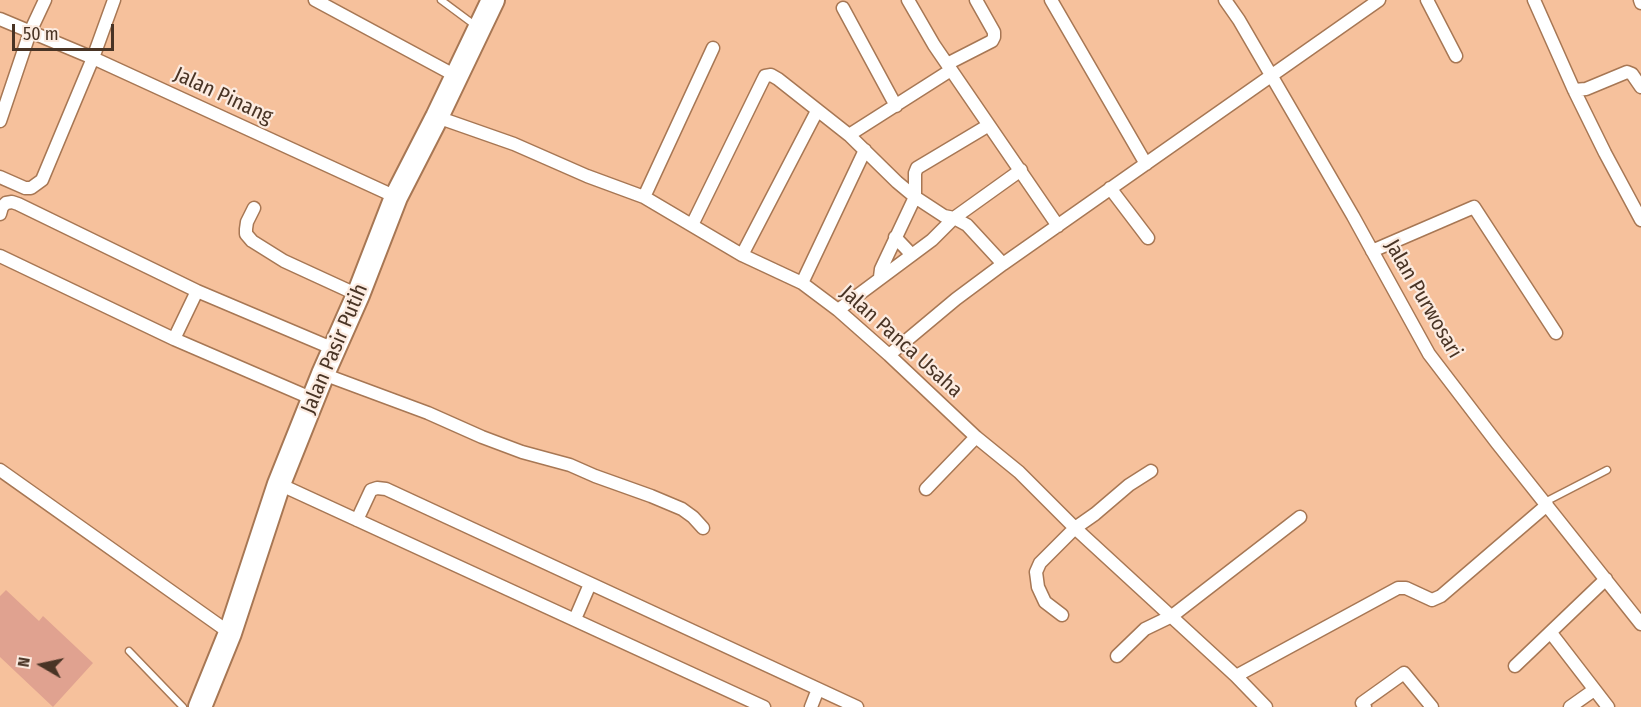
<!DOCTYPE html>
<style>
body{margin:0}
#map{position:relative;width:1641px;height:707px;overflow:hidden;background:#f6c19c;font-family:"Fira Sans Condensed",sans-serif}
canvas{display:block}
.north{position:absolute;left:12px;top:635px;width:60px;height:60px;-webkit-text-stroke:4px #fcebe0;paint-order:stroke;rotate:279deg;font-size:16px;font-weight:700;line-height:24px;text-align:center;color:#493425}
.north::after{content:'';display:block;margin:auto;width:21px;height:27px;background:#493425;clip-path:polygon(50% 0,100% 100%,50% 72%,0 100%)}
.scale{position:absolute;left:12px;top:24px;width:102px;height:27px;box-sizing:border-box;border:3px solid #493425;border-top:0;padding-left:8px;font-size:18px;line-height:21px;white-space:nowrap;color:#493425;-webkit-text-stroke:4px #fcebe0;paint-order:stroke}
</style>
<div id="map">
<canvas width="1641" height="707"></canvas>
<div class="north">N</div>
<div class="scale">50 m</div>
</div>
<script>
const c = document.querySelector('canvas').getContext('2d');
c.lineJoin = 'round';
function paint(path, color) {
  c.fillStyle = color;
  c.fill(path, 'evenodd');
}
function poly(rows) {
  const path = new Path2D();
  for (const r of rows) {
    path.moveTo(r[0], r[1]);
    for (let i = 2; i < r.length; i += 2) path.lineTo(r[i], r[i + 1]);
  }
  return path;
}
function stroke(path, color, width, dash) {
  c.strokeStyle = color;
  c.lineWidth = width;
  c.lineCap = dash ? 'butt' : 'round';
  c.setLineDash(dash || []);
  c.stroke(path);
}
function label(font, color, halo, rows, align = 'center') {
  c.font = font + ' "Fira Sans Condensed",sans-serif';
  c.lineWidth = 4.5;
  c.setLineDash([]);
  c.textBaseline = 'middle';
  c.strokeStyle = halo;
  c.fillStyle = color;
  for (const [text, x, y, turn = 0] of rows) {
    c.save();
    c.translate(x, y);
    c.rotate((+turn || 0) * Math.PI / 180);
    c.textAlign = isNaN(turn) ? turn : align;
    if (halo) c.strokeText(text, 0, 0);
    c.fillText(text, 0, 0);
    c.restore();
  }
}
paint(poly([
 [6,590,39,621,43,616,93,663,53,707,0,657,0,596]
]), '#e0a290');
const lane = poly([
 [441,0,476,26],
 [1545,502,1607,470],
 [129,651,183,707]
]);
const street = poly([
 [315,0,456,76],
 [908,0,934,45,1058,226],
 [1051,0,1146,164],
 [1225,0,1239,20,1353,216,1429,354,1497,443,1641,624],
 [1427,0,1456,56],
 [1534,0,1574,90,1605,153,1641,220],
 [1640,0,1641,3],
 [843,8,896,106],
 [0,19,93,58,396,197],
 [947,64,992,41,994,37,994,32,976,0],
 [1574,90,1586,89,1627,72,1632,74,1641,87],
 [437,117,514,144,587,176,644,197,742,255,802,283,838,310,889,355,976,437,1019,472,1075,528,1236,676,1266,707],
 [0,121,30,32,45,0],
 [849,135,951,70],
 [0,177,25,188,31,188,42,180,93,58,114,0],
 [1110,188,1148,238],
 [644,197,713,48],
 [254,208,247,222,246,229,246,234,252,241,284,261,358,295],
 [0,214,2,207,6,203,12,202,18,204,197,291,334,349],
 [692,225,763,80,765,76,771,75,778,79,849,135,897,182,915,197,944,216,954,218,967,225,1003,264],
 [895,237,912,255],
 [1372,251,1474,207,1556,333],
 [742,255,817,111],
 [0,256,174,339,313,399],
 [880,277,881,269,915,197,915,173,917,168,989,125],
 [802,283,865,150],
 [838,310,932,240,954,218,1021,170],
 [174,339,197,291],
 [889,355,956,299,1003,264,1379,0],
 [323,374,428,413,482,437,522,452,570,465,595,476,651,496,682,509,693,517,703,528],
 [0,470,230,633],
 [279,484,764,707],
 [926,489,976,437],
 [357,520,371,490,377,488,386,489,857,707],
 [1062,615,1045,602,1038,587,1036,572,1040,563,1075,528,1095,514,1129,485,1151,471],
 [575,619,590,584],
 [1551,633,1608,707],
 [1117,656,1145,629,1172,616,1300,517],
 [1515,666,1606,579],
 [1236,676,1398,588,1406,588,1432,600,1441,596,1547,505],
 [811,707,818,689],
 [1365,707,1362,703,1404,673,1432,707],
 [1570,707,1594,690]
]);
const highway = poly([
 [200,707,230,633,279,484,323,374,358,295,396,197,437,117,493,0]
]);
stroke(lane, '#a77754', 9);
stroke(street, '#a77754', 15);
stroke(highway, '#a77754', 26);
stroke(lane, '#fff', 6);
stroke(street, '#fff', 12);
stroke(highway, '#fff', 22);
label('21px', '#493425', '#fcebe0', [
 ["Jalan Pinang",223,96,25],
 ["Jalan Purwosari",1423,299,60],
 ["Jalan Panca Usaha",901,342,42],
 ["Jalan Pasir Putih",335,349,-67]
]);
</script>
